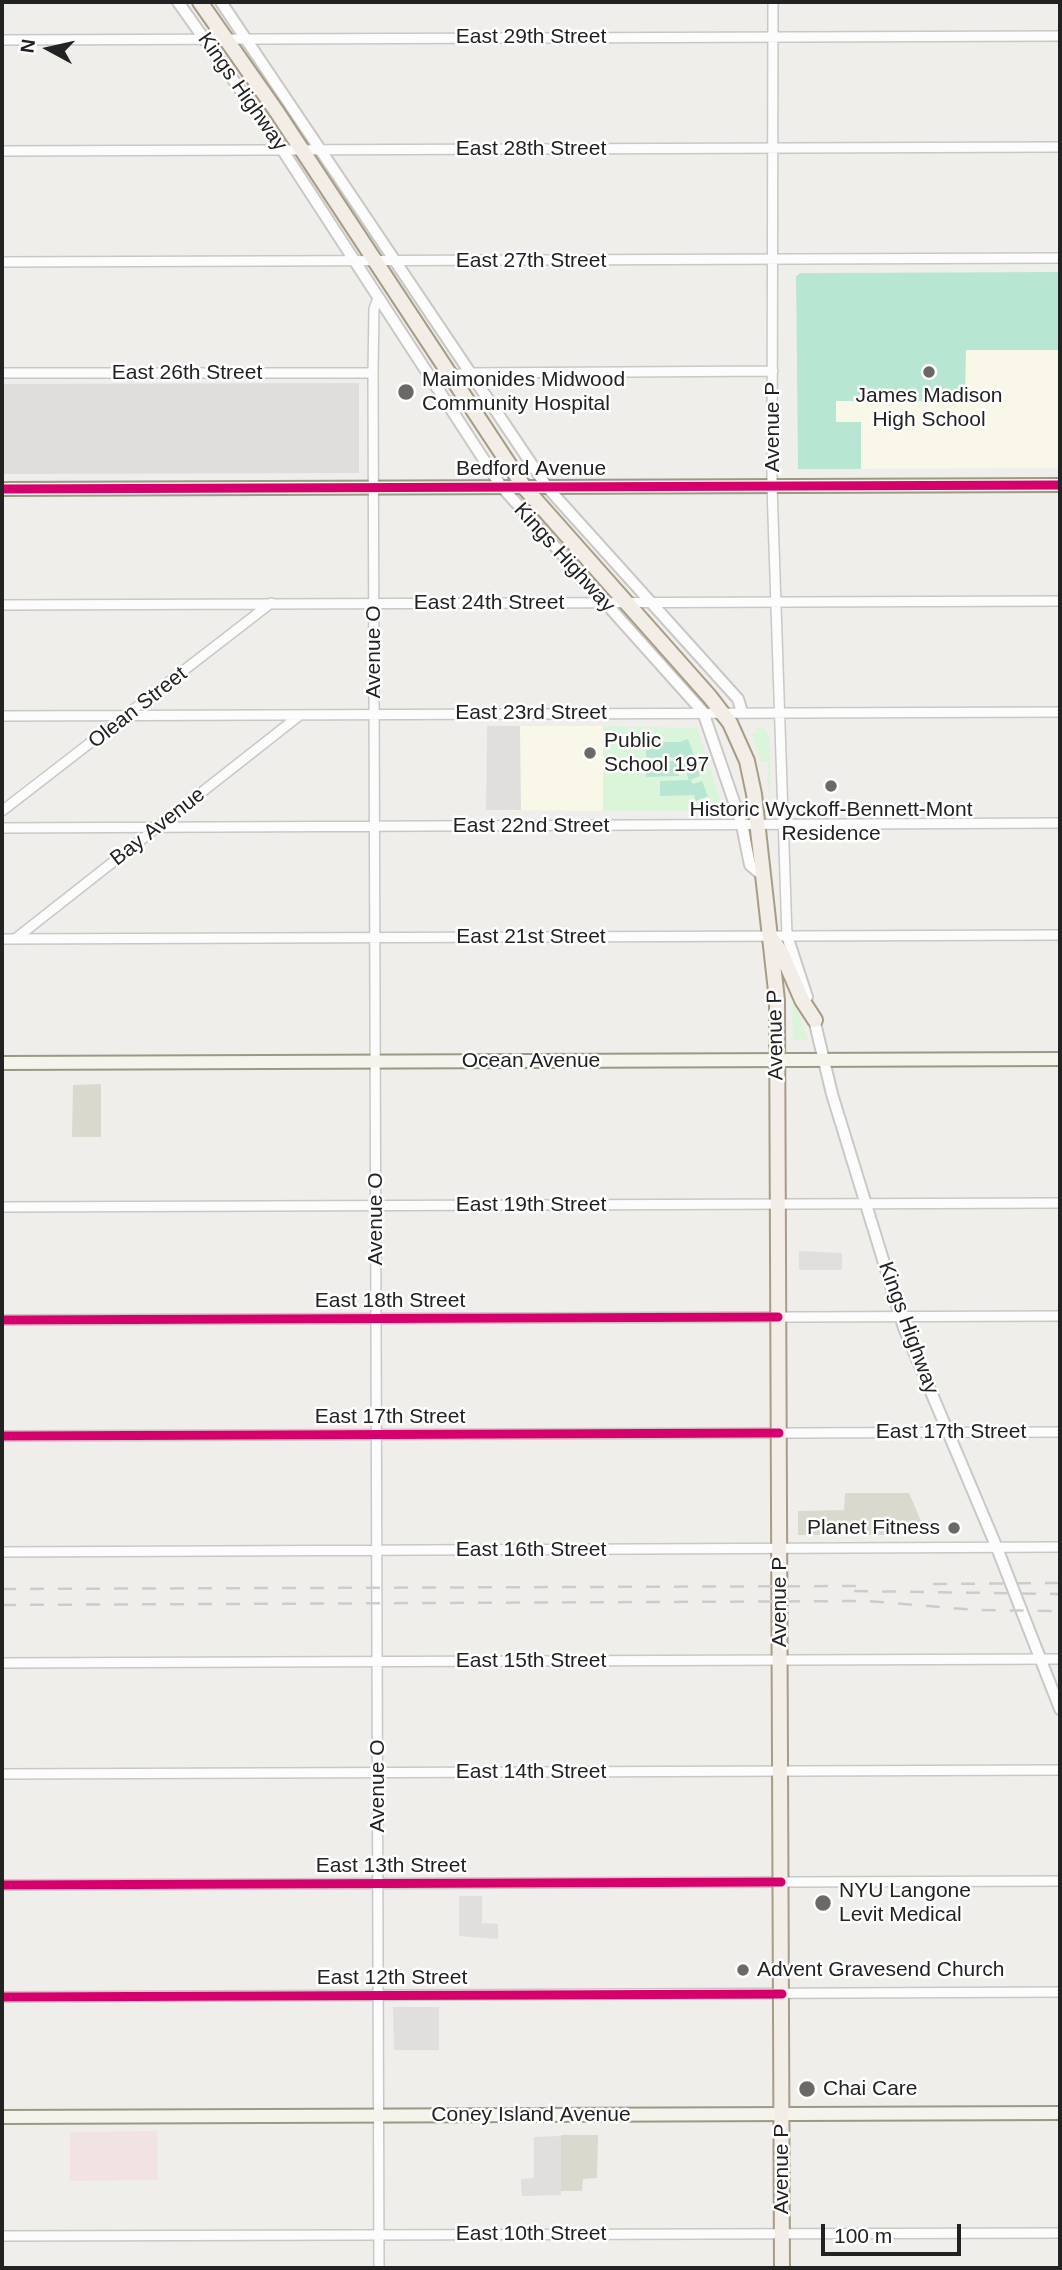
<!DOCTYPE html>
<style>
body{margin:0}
#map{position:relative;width:1062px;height:2270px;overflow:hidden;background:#f0eeeb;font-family:Helvetica,sans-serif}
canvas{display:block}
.frame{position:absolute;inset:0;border:4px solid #222;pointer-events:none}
.north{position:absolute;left:14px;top:14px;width:70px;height:70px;-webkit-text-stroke:5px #fff;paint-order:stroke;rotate:278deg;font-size:19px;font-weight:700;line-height:28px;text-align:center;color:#222}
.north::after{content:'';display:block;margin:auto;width:24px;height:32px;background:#222;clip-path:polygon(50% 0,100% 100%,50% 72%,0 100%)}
.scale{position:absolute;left:821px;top:2224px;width:140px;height:32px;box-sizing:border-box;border:4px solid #222;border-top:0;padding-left:9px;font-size:21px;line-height:24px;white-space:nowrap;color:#222;-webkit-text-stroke:5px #fff;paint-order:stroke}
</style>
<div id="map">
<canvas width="1062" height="2270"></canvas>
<div class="frame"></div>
<div class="north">N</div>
<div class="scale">100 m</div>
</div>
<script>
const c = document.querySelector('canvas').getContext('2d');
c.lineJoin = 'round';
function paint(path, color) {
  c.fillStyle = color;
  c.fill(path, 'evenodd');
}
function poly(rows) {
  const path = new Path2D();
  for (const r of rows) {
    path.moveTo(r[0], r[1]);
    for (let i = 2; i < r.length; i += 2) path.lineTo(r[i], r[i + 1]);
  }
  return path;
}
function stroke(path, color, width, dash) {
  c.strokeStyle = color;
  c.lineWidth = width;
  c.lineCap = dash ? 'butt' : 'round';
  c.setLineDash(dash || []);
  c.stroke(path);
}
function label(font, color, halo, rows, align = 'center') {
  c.font = font + ' Helvetica,sans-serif';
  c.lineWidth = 5;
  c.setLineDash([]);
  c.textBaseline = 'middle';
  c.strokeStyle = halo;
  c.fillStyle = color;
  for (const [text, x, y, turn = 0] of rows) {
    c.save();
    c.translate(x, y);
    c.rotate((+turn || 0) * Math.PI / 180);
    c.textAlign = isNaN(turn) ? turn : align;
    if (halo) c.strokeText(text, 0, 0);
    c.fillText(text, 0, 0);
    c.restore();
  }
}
paint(poly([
 [359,383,359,473,2,474,2,384]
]), '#dfdedc');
paint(poly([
 [157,2131,158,2180,70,2181,70,2132]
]), '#f1e3e1');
paint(poly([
 [1060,272,1060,468,798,469,796,273],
 [487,726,603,726,603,811,486,810]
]), '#f8f7e8');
paint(poly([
 [101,1084,101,1137,72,1137,73,1085],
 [845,1493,909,1493,927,1535,798,1535,798,1511,844,1510],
 [561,2135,598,2135,597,2178,583,2179,582,2191,561,2191]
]), '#d9d9cd');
paint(poly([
 [603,726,697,728,724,811,603,811],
 [755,727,764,727,770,740,770,795,767,783,768,761,761,762,752,734,758,732],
 [792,1004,795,1004,808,1040,793,1040]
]), '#daf5da');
paint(poly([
 [1060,272,1060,350,966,350,965,394,960,401,836,401,836,422,861,422,861,469,798,469,796,276,800,273],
 [688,739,694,755,683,759,680,752,679,757,646,758,646,742,680,742],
 [695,760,700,776,690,780,693,784,702,781,708,796,696,801,694,795,660,796,660,781,689,780,683,764],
 [646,761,679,761,679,776,646,777]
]), '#b7e6d2');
paint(poly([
 [487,726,520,726,521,810,486,810],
 [799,1251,842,1253,842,1270,799,1270],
 [459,1896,482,1896,482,1923,498,1924,498,1939,459,1936],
 [393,2007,439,2007,439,2050,394,2050],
 [561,2136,561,2195,522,2196,521,2179,534,2178,534,2137]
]), '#e0dfde');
const minor = poly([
 [773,2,772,486,787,936],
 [2,40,1060,36],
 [2,151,1060,147],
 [2,262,1060,258],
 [378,298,374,309,373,373,379,2268],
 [2,373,373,373],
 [430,377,471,373,773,371],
 [2,605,1060,601],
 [2,716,1060,712],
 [2,811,271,603],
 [2,828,1060,823],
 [2,939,1060,935],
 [15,939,300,715],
 [2,1207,1060,1203],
 [2,1320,1060,1316],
 [2,1436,1060,1432],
 [2,1552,1060,1547],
 [2,1663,1060,1659],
 [2,1774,1060,1770],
 [2,1885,1060,1881],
 [2,1997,1060,1992],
 [2,2236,1060,2233]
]);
const tertiary = poly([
 [178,2,276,140,501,486,703,712,742,825,750,865,763,876],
 [221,2,547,487,738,699,742,712],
 [787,936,807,997],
 [813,1015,832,1094,904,1328,997,1548,1060,1709]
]);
const secondary = poly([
 [2,489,1060,485],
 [2,1063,1060,1059],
 [2,2117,1060,2113]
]);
const primary = poly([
 [200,2,277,112,524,487,710,697,730,723,747,761,754,794,777,1000,782,2268],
 [770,937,781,952,802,1000,815,1020]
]);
stroke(minor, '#c9c8c7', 12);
stroke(tertiary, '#c9c8c7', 14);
stroke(secondary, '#999a82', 16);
stroke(primary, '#a79c86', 18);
stroke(minor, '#fdfcfc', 9);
stroke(tertiary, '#fdfcfc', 10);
stroke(secondary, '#f4f4ed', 12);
stroke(primary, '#f3ede7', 14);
stroke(poly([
 [933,1584,1060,1583],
 [2,1589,863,1586],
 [854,1591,1060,1594],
 [2,1605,868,1601,976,1610,1060,1611]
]), '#ccc', 2.5, [14, 14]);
stroke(poly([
 [2,489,1060,485],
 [2,1320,778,1317],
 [2,1436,779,1433],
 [2,1885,781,1882],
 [2,1997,782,1994]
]), '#d6006c', 9);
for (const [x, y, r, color] of [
 [929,372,7,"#6a6968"],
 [406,392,9,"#6a6968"],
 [590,753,7,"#6a6968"],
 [831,786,7,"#6a6968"],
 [954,1528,7,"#6a6968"],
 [823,1903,9,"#6a6968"],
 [743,1970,7,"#6a6968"],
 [807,2089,9,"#6a6968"]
]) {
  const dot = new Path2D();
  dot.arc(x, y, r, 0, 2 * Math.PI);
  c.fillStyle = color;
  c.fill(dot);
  stroke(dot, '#fff', 2.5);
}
label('21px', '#222', '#fff', [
 ["East 29th Street",531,37],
 ["Kings Highway",242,92,55],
 ["East 28th Street",531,149],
 ["East 27th Street",531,261],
 ["East 26th Street",187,373],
 ["Avenue P",773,427,-90],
 ["Bedford Avenue",531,469],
 ["Kings Highway",564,558,48],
 ["East 24th Street",489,603],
 ["Avenue O",374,652,-90],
 ["Olean Street",138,708,-38],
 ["East 23rd Street",531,713],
 ["East 22nd Street",531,826],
 ["Bay Avenue",158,827,-38],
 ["East 21st Street",531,937],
 ["Avenue P",776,1035,-91],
 ["Ocean Avenue",531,1061],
 ["East 19th Street",531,1205],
 ["Avenue O",376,1219,-90],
 ["East 18th Street",390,1301],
 ["Kings Highway",908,1328,70],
 ["East 17th Street",390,1417],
 ["East 17th Street",951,1432],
 ["East 16th Street",531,1550],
 ["Avenue P",780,1602,-90],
 ["East 15th Street",531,1661],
 ["East 14th Street",531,1772],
 ["Avenue O",378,1786,-90],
 ["East 13th Street",391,1866],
 ["East 12th Street",392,1978],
 ["Coney Island Avenue",531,2115],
 ["Avenue P",782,2169,-90],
 ["East 10th Street",531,2234]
]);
label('21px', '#222', '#fff', [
 ["Maimonides Midwood",422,380],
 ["Community Hospital",422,404],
 ["James Madison",929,396,"center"],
 ["High School",929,420,"center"],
 ["Public",604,741],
 ["School 197",604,765],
 ["Historic Wyckoff-Bennett-Mont",831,810,"center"],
 ["Residence",831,834,"center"],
 ["Planet Fitness",940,1528,"right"],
 ["NYU Langone",839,1891],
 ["Levit Medical",839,1915],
 ["Advent Gravesend Church",757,1970],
 ["Chai Care",823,2089]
], 'left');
</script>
